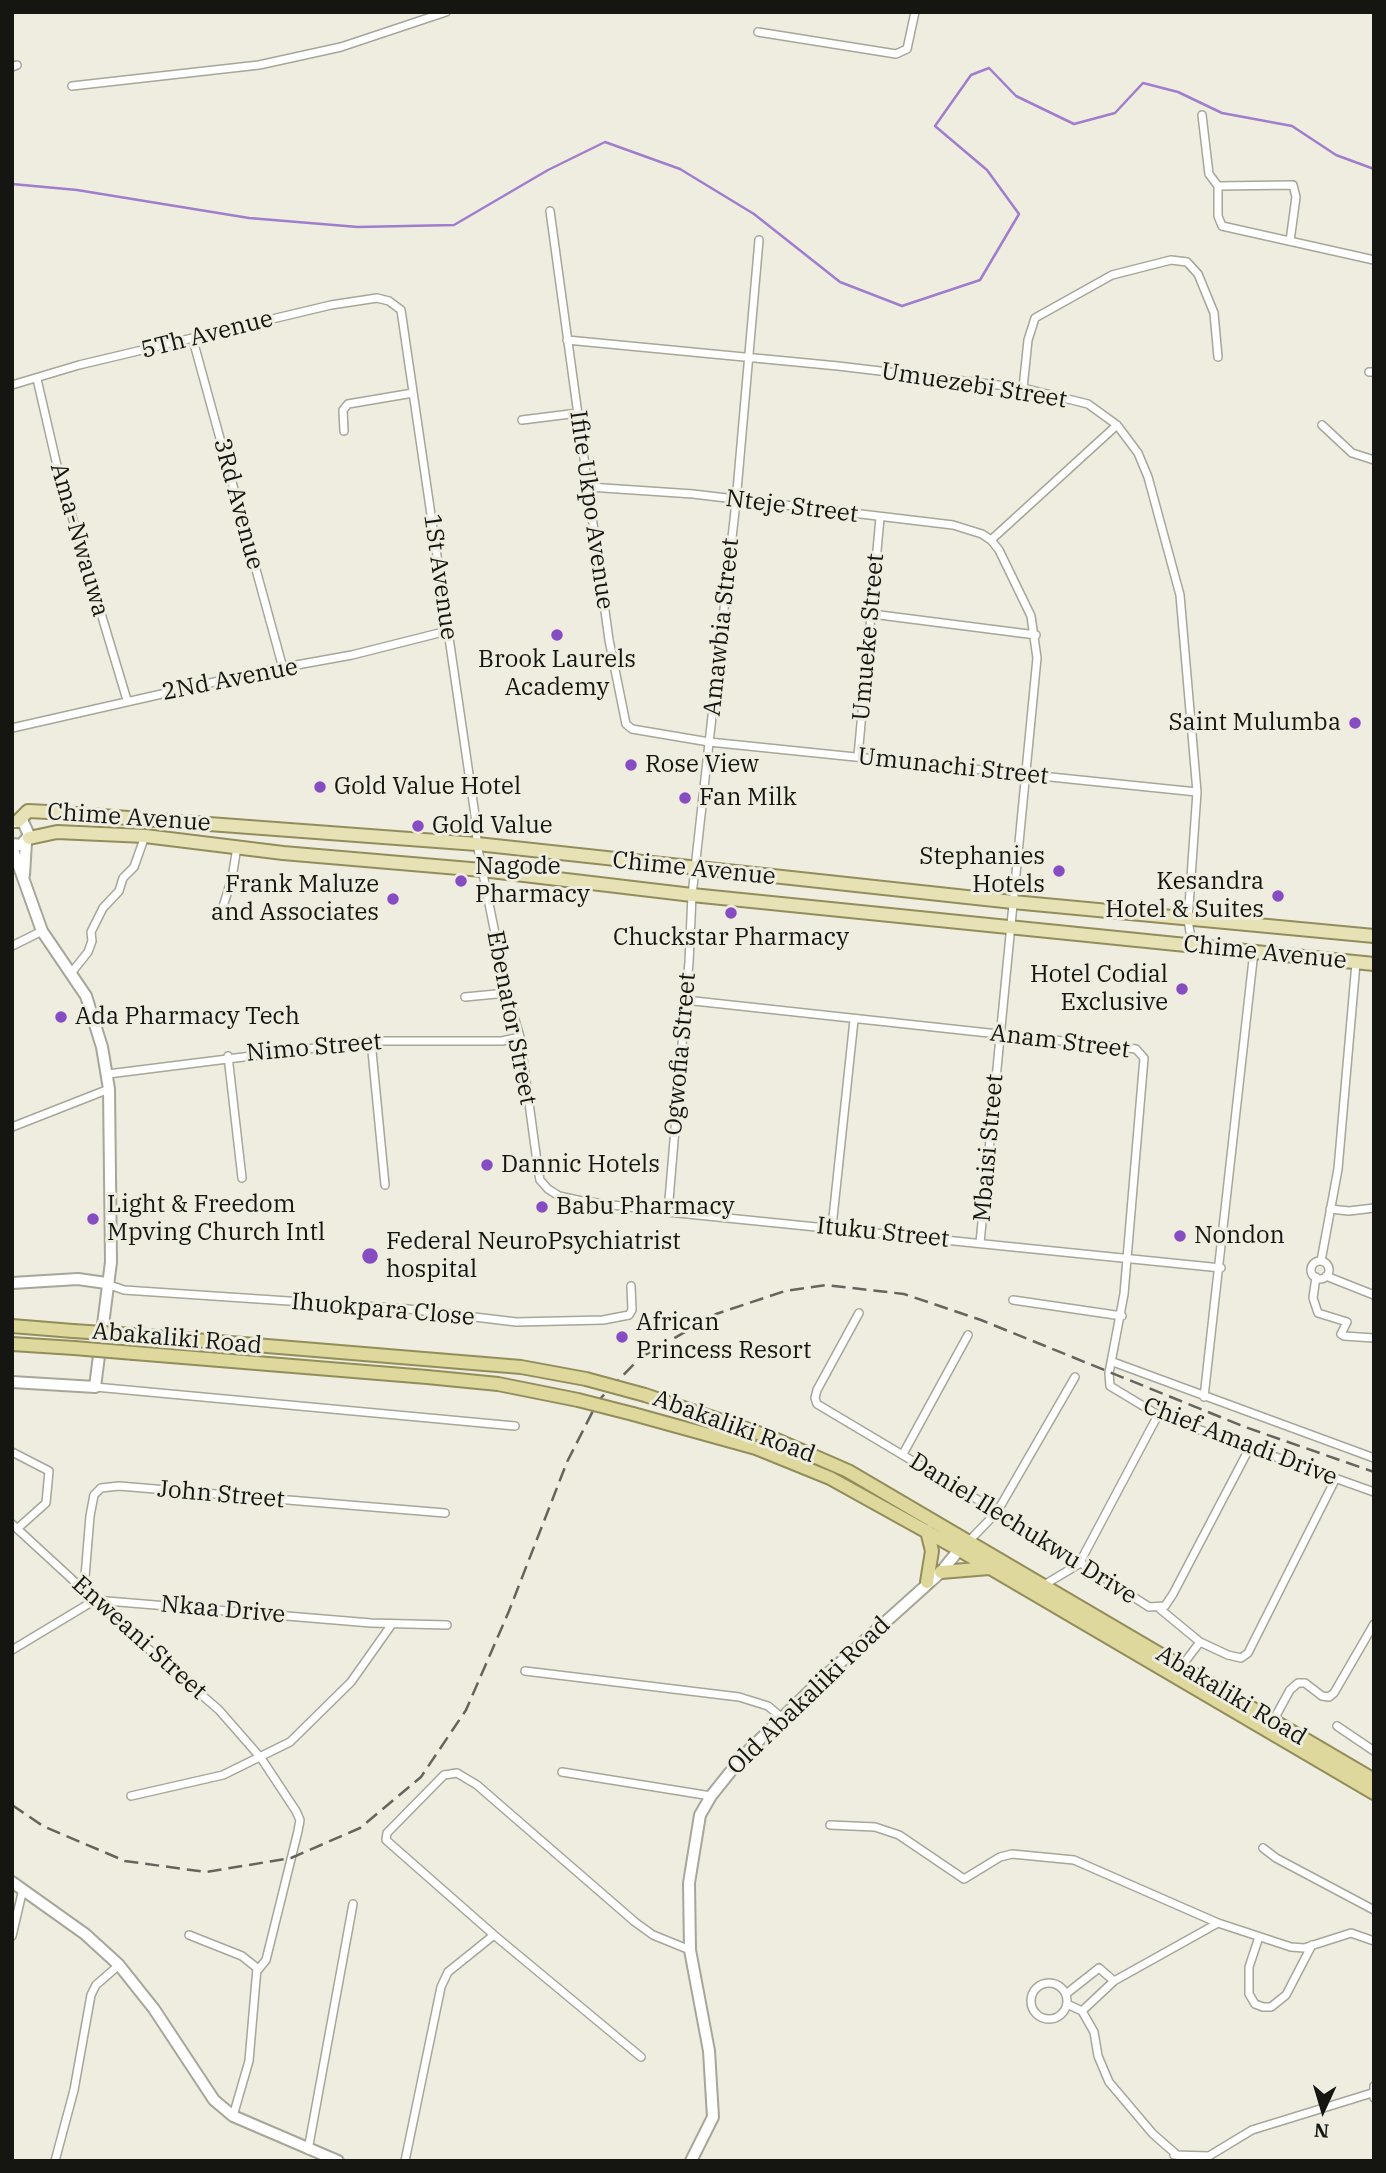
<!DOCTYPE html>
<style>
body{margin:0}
#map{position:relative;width:1386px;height:2173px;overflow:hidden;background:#eeede0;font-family:"IBM Plex Serif",serif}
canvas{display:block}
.frame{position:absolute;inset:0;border:14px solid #151511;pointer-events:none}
.north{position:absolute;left:1288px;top:2075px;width:70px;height:70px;-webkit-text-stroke:5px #eeede0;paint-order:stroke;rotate:184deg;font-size:19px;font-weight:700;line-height:28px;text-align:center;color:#151511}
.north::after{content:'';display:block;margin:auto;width:24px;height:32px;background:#151511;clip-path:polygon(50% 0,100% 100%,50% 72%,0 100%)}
</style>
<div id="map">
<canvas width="1386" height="2173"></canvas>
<div class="frame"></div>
<div class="north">N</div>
</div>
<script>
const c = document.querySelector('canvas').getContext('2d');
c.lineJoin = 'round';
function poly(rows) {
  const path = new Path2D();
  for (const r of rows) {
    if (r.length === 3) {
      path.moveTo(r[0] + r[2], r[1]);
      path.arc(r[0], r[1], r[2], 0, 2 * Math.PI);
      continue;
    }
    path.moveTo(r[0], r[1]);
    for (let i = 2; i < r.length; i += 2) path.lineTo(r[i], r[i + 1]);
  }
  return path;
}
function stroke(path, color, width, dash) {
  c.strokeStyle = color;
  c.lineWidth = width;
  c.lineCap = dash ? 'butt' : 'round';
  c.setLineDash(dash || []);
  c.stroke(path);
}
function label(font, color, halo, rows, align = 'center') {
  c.font = font + ' "IBM Plex Serif",serif';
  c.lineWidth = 6;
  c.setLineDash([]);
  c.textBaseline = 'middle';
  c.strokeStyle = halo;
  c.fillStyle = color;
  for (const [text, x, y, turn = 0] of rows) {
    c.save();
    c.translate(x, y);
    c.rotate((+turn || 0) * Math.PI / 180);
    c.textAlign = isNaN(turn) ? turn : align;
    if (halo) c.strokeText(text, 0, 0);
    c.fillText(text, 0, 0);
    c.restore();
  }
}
stroke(poly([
 [12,184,77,190,249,218,358,227,454,225,548,170,605,142,680,169,754,214,840,282,902,306,980,280,1019,214,987,170,935,126,971,75,989,68,1016,96,1074,124,1115,113,1143,83,1178,92,1222,113,1292,126,1336,155,1374,169]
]), '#a07dcd', 2.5);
const minor = poly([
 [758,32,896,54,907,49,915,12],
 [12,67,17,65],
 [72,86,259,65,341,47,446,12],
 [1202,115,1209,174,1218,186,1218,216,1222,226,1374,260],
 [1218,186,1293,185,1296,197,1290,241],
 [550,211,609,640,626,724,632,729,709,742,1197,792],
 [193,340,283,668],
 [567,340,838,366,1023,388,1088,404,1117,425,1138,453,1148,477,1180,595,1197,792,1188,920,1192,944],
 [1369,372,1374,372],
 [37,379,58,470,127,700],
 [12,385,79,365,331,305,377,298,389,301,401,310,476,822,477,844,507,993,520,1037,538,1169,540,1180,548,1189,559,1196,582,1201,668,1212,1221,1268],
 [1023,388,1028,340,1035,318,1112,275,1171,260,1187,262,1198,274,1214,313,1218,357],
 [522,420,578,413],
 [1322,425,1352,453,1374,460],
 [344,431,343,410,348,404,413,393],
 [589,487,693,494,953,525,982,534,991,540,999,550,1031,616,1037,658,980,1243],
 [991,540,1117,425],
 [872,614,1036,635],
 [12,728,263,671,352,655,447,631],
 [858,756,880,518],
 [220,916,232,878,237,847],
 [12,946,42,931],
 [72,972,88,952,92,941,91,932,103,908,119,891,123,878,134,867,145,836],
 [465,997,507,993],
 [685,1000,1136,1049,1144,1058,1124,1294,1109,1373,1110,1386,1158,1415,1374,1492],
 [371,1041,385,1185],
 [228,1056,242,1178],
 [108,1074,371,1041,502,1041,520,1037],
 [12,1127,109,1089],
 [1330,1209,1349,1211,1374,1208],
 [668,1212,689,962,692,895,736,502,759,240],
 [832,1227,854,1020],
 [1321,1261,1338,1169,1356,963],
 [1320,1270,9],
 [1326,1276,1374,1295],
 [1316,1277,1313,1298,1318,1313,1347,1322,1341,1334,1344,1336,1374,1338],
 [107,1284,124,1290,408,1309,516,1322,603,1320,629,1315,632,1310,631,1286],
 [1013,1300,1122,1316],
 [859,1313,817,1390,815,1398,817,1404,1042,1538,1149,1607,1165,1606,1173,1594,1249,1449],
 [1113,1362,1374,1458],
 [95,1387,515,1426],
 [1204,1397,1254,951],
 [12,1452,49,1471,46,1503,18,1528],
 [903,1454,968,1335],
 [12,1524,137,1639,219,1710,261,1758,296,1811,300,1820,298,1831,266,1960,257,1971],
 [969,1541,997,1512,1075,1377],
 [1044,1585,1079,1564,1158,1415],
 [84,1589,90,1516,94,1495,101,1488,119,1486,445,1513],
 [1160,1609,1200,1642],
 [12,1650,95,1600,371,1623,447,1625],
 [1181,1667,1200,1642,1228,1655,1241,1658,1248,1653,1335,1480],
 [525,1671,739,1697,768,1706,781,1717],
 [1273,1721,1290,1690,1298,1683,1305,1683,1322,1696,1329,1697,1334,1693,1374,1624],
 [1337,1726,1374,1751],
 [562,1772,711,1796],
 [131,1796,223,1775,290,1742,351,1682,392,1624],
 [830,1825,875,1827,899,1835,964,1879,1000,1857,1012,1854,1074,1860,1218,1923],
 [1263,1848,1276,1858,1374,1910],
 [189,1935,242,1956,257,1968,249,2061,233,2116],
 [494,1935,641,2057],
 [12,1936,23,1889],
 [1259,1937,1249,1967,1249,1994,1255,2004,1263,2007,1271,2007,1286,1995,1312,1945],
 [1049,2001,18],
 [1066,1994,1099,1968,1114,1981,1218,1923,1291,1947,1304,1948,1351,1933,1374,1941],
 [1067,2004,1082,2011,1114,1981],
 [1082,2011,1094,2032,1098,2056,1109,2082,1153,2134,1184,2161],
 [1374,2086,1374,2098],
 [308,2150,353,1904],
 [1174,2155,1209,2156,1252,2130,1372,2093],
 [55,2161,74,2090,91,1995,96,1985,119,1965],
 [405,2161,441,1987,448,1972,494,1935,386,1840,387,1833,444,1775,457,1773,477,1785,635,1922,653,1935,690,1950]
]);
const secondary = poly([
 [12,822,23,822,29,835,21,845,12,844],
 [12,847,42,931,86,996,102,1047,109,1089,111,1262,95,1387,12,1382],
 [24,875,26,842],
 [12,1283,78,1279,106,1283],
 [12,1882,85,1934,119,1965,154,2009,214,2100,233,2116,338,2161],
 [691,2161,713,2117,709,2051,690,1950,689,1883,700,1815,711,1796,743,1756,822,1679,941,1572,962,1546]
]);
const primary = poly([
 [18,821,28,811,48,812,477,844,1013,902,1374,936],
 [29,838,57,832,145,836,283,853,482,870,692,895,1374,964]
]);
const trunk = poly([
 [12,1326,73,1331],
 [134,1335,521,1367,586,1379],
 [12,1344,74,1348],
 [134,1353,427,1377,498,1384,578,1400],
 [645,1395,770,1437,848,1471,1374,1780],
 [633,1414,756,1448,830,1478,958,1549,1374,1793],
 [927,1531,932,1551,927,1582],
 [941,1572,989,1568]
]);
stroke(minor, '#a6a699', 10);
stroke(secondary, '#a6a699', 14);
stroke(primary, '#928d5b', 16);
stroke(trunk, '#928d5b', 16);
stroke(minor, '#fff', 7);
stroke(secondary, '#fff', 10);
stroke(primary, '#e6e2b5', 12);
stroke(trunk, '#ded89c', 12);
stroke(poly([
 [12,1805,43,1826,125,1861,206,1872,291,1858,360,1828,421,1777,466,1710,509,1611,567,1462,598,1401,640,1358,716,1314,785,1291,826,1285,904,1294,981,1320,1245,1427,1374,1472]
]), '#65645d', 2.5, [14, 7]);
const trunkBridge = poly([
 [73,1331,134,1335],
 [74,1348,134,1353],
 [586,1379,645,1395],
 [578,1400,633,1414]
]);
stroke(trunkBridge, '#928d5b', 16, []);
stroke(trunkBridge, '#ded89c', 12);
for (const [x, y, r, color] of [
 [557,635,7,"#864cc2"],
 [1355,723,7,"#864cc2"],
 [631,765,7,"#864cc2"],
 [320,787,7,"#864cc2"],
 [685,798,7,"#864cc2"],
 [418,826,7,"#864cc2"],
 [1059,871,7,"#864cc2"],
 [461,881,7,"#864cc2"],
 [1278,896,7,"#864cc2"],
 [393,899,7,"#864cc2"],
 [731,913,7,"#864cc2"],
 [1182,989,7,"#864cc2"],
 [61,1017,7,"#864cc2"],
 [487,1165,7,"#864cc2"],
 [542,1207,7,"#864cc2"],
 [93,1219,7,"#864cc2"],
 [1180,1236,7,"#864cc2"],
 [370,1256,9,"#864cc2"],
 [622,1337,7,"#864cc2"]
]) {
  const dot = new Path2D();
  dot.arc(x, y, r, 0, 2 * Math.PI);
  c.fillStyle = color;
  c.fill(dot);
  stroke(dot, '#eeede0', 2.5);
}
label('24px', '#151511', '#eeede0', [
 ["5Th Avenue",207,335,-14],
 ["Umuezebi Street",974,386,9],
 ["3Rd Avenue",238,504,75],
 ["Nteje Street",792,507,7],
 ["Ifite Ukpo Avenue",591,510,82],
 ["Ama-Nwauwa",79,540,74],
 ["1St Avenue",440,577,82],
 ["Amawbia Street",722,627,-84],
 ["Umueke Street",869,637,-85],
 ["2Nd Avenue",230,680,-11],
 ["Umunachi Street",953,767,6],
 ["Chime Avenue",129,818,4],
 ["Chime Avenue",694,869,6],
 ["Chime Avenue",1265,953,6],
 ["Ebenator Street",511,1018,79],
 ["Anam Street",1060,1042,7],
 ["Nimo Street",314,1048,-5],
 ["Ogwofia Street",681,1054,-85],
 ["Mbaisi Street",989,1148,-85],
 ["Ituku Street",883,1233,6],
 ["Ihuokpara Close",383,1310,5],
 ["Abakaliki Road",177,1339,5],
 ["Abakaliki Road",734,1427,20],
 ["Chief Amadi Drive",1240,1442,21],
 ["John Street",221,1495,5],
 ["Daniel Ilechukwu Drive",1023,1529,32],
 ["Nkaa Drive",223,1610,5],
 ["Enweani Street",139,1638,42],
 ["Old Abakaliki Road",809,1696,-44],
 ["Abakaliki Road",1231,1696,31]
]);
label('24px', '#151511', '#eeede0', [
 ["Brook Laurels",557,660,"center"],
 ["Academy",557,688,"center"],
 ["Saint Mulumba",1341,723,"right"],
 ["Rose View",645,765],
 ["Gold Value Hotel",334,787],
 ["Fan Milk",699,798],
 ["Gold Value",432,826],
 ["Stephanies",1045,857,"right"],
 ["Hotels",1045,885,"right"],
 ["Nagode",475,867],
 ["Pharmacy",475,895],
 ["Kesandra",1264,882,"right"],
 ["Hotel & Suites",1264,910,"right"],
 ["Frank Maluze",379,885,"right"],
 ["and Associates",379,913,"right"],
 ["Chuckstar Pharmacy",731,938,"center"],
 ["Hotel Codial",1168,975,"right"],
 ["Exclusive",1168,1003,"right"],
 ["Ada Pharmacy Tech",75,1017],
 ["Dannic Hotels",501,1165],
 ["Light & Freedom",107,1205],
 ["Mpving Church Intl",107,1233],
 ["Babu Pharmacy",556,1207],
 ["Nondon",1194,1236],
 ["Federal NeuroPsychiatrist",386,1242],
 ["hospital",386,1270],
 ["African",636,1323],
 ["Princess Resort",636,1351]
], 'left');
</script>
